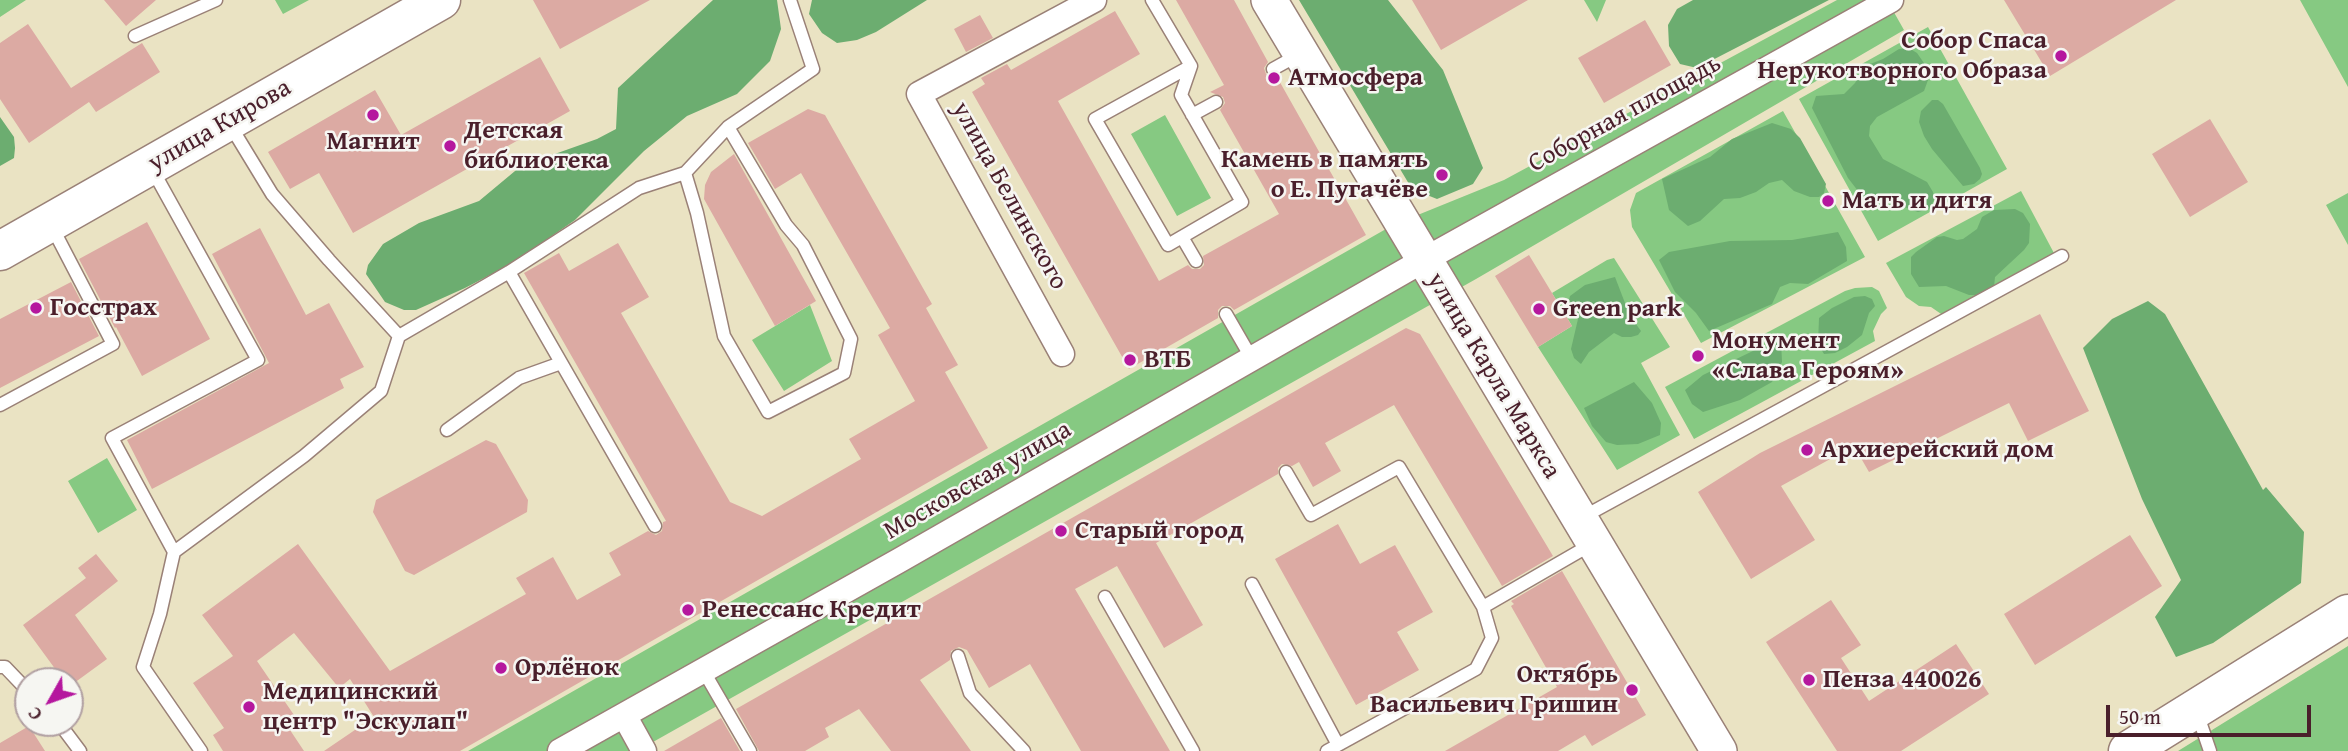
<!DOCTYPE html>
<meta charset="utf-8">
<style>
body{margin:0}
#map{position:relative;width:2348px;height:751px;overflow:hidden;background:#eae3c3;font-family:"Gentium Book Plus",serif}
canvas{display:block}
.north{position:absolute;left:14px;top:667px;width:70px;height:70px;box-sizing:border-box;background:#f6f6f2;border:2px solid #b1a0a2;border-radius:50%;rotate:230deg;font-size:19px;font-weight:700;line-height:28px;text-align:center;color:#4a1f2b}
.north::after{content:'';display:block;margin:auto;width:24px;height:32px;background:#b5179e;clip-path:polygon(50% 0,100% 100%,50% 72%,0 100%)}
.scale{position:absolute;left:2106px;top:705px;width:205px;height:32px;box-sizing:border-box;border:4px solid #4a1f2b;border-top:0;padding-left:9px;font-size:21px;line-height:24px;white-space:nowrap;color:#4a1f2b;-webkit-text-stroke:5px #f6f6f2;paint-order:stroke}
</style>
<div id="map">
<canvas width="2348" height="751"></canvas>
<div class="north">С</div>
<div class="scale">50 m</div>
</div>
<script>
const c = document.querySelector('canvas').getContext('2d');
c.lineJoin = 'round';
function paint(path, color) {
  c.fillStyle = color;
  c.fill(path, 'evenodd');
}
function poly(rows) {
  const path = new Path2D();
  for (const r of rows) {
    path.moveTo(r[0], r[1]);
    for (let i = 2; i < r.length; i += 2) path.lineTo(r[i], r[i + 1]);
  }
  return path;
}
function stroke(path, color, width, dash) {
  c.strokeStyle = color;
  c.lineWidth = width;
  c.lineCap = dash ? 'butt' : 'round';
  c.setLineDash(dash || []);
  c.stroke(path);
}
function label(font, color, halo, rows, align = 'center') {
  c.font = font + ' "Gentium Book Plus",serif';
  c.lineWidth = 5;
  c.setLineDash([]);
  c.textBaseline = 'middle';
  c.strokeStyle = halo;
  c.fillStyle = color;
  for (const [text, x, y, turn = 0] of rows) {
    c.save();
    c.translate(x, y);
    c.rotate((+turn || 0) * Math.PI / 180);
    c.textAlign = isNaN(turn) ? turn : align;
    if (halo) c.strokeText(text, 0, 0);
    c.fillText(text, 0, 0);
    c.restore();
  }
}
paint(poly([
 [0,0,26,0,0,17],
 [275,0,309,0,283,14],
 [1584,0,1606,0,1597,22],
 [1837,0,1887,0,1904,30,1476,279,637,751,468,751,1393,225,1504,180],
 [2300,0,2348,0,2348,87],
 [1928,27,2007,169,1878,241,1799,99],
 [1783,111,1865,257,1701,343,1632,227,1630,210,1636,193],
 [1165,115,1211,198,1177,216,1131,134],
 [2021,191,2055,255,1944,316,1931,307,1919,306,1906,297,1886,263],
 [2348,193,2348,245,2326,205],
 [1614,258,1670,347,1641,363,1680,435,1617,470,1538,347,1572,326,1552,293,1607,260],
 [1872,287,1879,291,1887,308,1881,314,1873,331,1875,341,1694,439,1665,387,1845,291,1855,288],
 [810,305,832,361,784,391,752,340],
 [107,458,137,510,98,533,68,481],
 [2348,646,2348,751,2178,751]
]), '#86c982');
paint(poly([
 [713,0,777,0,781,29,770,61,737,94,687,116,644,151,575,220,513,263,465,288,416,310,404,310,385,302,366,274,368,265,383,244,419,223,479,201,521,166,597,139,616,129,618,88],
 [812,0,927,0,876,32,857,40,837,43,822,33,809,14],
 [1299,0,1388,0,1443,70,1483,168,1473,184,1437,199,1412,189],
 [1693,0,1829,0,1697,68,1680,64,1669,46,1668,25,1677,9],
 [1909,48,1917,53,1926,66,1928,80,1924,91,1877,117,1870,126,1869,136,1883,159,1927,182,1933,192,1934,200,1929,209,1918,212,1885,200,1865,200,1848,178,1812,108,1816,96,1844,94,1855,83,1865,66,1883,59,1899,49],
 [1932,100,1938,100,1943,104,1980,168,1982,174,1980,179,1974,184,1963,186,1932,149,1924,136,1919,122,1921,111],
 [0,117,14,137,15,148,14,158,0,166],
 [1772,123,1791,129,1800,138,1826,184,1824,193,1819,197,1810,197,1794,191,1782,180,1769,183,1756,192,1740,198,1724,199,1700,221,1688,226,1669,210,1662,179,1710,157,1732,139],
 [2015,209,2023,213,2030,224,2029,243,2024,250,1995,277,1994,287,1979,295,1969,295,1946,286,1919,287,1911,274,1911,257,1916,252,1937,237,1944,236,1957,240,1963,239,1977,229,1982,217,1994,210],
 [1838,232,1846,247,1847,261,1808,284,1790,283,1780,287,1772,304,1709,331,1696,313,1675,292,1659,260,1669,252,1730,241,1792,240],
 [1615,277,1630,316,1641,331,1638,335,1631,337,1622,337,1614,333,1589,352,1581,364,1574,358,1571,349,1578,319,1568,304,1570,296,1585,285],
 [1865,296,1872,299,1875,306,1869,313,1862,335,1847,347,1835,353,1824,354,1818,344,1819,318,1832,308,1854,297],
 [2148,301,2165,314,2263,490,2266,487,2304,532,2301,583,2213,643,2176,657,2155,617,2181,580,2142,499,2083,348,2112,319],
 [1781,341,1782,362,1772,382,1740,400,1703,412,1692,404,1685,390,1703,375,1755,350],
 [1634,382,1652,403,1661,423,1660,435,1638,444,1617,445,1606,442,1592,426,1584,408]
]), '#6cad70');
paint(poly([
 [104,0,156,0,126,26],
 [533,0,650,0,560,49],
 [1176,0,1234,0,1268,62,1264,68,1266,74,1272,78,1277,77,1366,235,1234,310,1230,306,1222,306,1218,310,1218,318,1129,369,972,92,985,84,981,78,1007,64,1011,70,1115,11,1140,54,1058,101,1159,281,1188,265,1192,269,1200,269,1204,265,1203,256,1279,214,1220,110,1225,103,1223,97,1210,92,1224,85],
 [1412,0,1528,0,1441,50],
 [2004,0,2176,0,2050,76],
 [980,15,993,38,966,52,954,29],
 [1645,20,1671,65,1604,103,1578,58],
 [28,24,71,88,142,43,160,72,96,112,89,102,29,143,0,99,0,43],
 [540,57,570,111,353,233,319,173,290,189,268,152,375,90,401,135],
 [808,109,825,115,932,304,926,308,958,365,945,372,988,448,460,751,324,751,374,717,350,679,339,688,294,633,257,661,294,715,284,721,304,751,223,751,213,735,224,728,193,683,233,656,202,615,298,544,390,671,526,594,516,578,553,557,577,600,621,575,609,553,648,531,656,535,662,531,663,522,666,521,524,273,559,253,569,271,618,243,649,297,621,313,730,502,762,516,861,459,849,439,915,401,878,335,890,328,801,173,775,189,748,143],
 [2210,119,2248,182,2190,217,2152,154],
 [734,154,816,301,775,326,704,199,705,185,711,172],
 [147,222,210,339,142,376,116,327,115,328,79,259],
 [260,228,306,315,329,303,364,367,340,379,344,388,152,489,127,440,269,363,212,254],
 [1529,255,1572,326,1538,347,1495,276],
 [71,282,99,336,0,388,0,319],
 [2040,314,2089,411,2028,441,2009,403,1869,472,1854,446,1781,486,1815,540,1751,579,1698,492,1760,453],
 [1406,328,1420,334,1553,556,1502,586,1394,405,1325,443,1341,471,1313,487,1299,462,1292,466,1282,464,1278,468,1278,474,1156,543,1203,625,1164,648,1117,566,1075,589,1170,751,1081,751,1030,664,989,688,967,650,959,647,951,651,950,660,920,680,971,751,891,751,859,709,825,728,829,737,805,751,759,751,736,709],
 [486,440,496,444,528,500,527,512,414,575,405,571,373,512,376,500],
 [1338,524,1360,564,1395,545,1433,612,1397,632,1419,670,1356,705,1275,559],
 [2130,535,2162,586,2035,665,2004,614],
 [96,554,118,581,75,615,107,659,70,686,70,681,64,681,23,625,86,578,78,568],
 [1562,571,1646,715,1592,746,1585,735,1558,751,1445,751,1557,687,1511,606,1514,604,1511,601],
 [1831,600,1861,645,1841,658,1869,701,1956,644,1989,694,1901,751,1837,751,1766,642],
 [721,718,740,751,664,751],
 [29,726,45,751,0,751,0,743]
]), '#dcaaa3');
const lane = poly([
 [1152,0,1191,66,1181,95,1242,202,1168,245,1095,119,1191,66],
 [135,36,216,0],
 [1273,69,1300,54],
 [1192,115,1216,102],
 [152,169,258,360,112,438,174,552],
 [685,173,697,213,724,336,768,412,844,373,851,339,803,245,786,225,728,127],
 [1182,237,1196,261],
 [509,272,655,526],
 [1226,314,1252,359],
 [399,336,509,272,639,188,685,173,728,127,813,69,790,0],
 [0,405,113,344,51,225],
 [447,430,519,378,561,363],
 [1286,472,1311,515,1399,467,1483,607,1492,638,1476,669,1327,751],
 [1583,517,2062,256],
 [1252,584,1338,745],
 [1105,597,1193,751],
 [1483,607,1592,544],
 [958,656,970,693,1024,751],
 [0,667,5,667,28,691],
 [703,670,750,751],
 [2197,713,2210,751],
 [59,723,80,751],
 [201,751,143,667,160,614,174,552,304,456,381,391,399,336,329,260,272,194,230,125]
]);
const street = poly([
 [1062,354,919,94,1094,0],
 [624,715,644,751],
 [560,751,900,560,1424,260,1891,0]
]);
const secondary = poly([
 [1269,0,1719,751]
]);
const primary = poly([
 [0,251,441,0],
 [2128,751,2348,614]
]);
stroke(lane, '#9a8177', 15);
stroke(street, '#9a8177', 27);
stroke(secondary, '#9a8177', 38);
stroke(primary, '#9a8177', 41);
stroke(lane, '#fff', 12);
stroke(street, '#fff', 24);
stroke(secondary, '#fff', 35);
stroke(primary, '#fff', 38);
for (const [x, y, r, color] of [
 [2061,56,7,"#b5179e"],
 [1274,78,7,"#b5179e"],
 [373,115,7,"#b5179e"],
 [450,146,7,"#b5179e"],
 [1442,175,7,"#b5179e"],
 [1828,201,7,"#b5179e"],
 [36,308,7,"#b5179e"],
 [1539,309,7,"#b5179e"],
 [1698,356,7,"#b5179e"],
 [1130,360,7,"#b5179e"],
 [1807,450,7,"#b5179e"],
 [1061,531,7,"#b5179e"],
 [688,610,7,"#b5179e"],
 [501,668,7,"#b5179e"],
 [1809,680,7,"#b5179e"],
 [1632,690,7,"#b5179e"],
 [249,707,7,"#b5179e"]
]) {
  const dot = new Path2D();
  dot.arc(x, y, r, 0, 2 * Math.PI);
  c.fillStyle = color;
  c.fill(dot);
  stroke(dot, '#f6f6f2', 2.5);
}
label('bold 26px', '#4a1f2b', '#f6f6f2', [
 ["Собор Спаса",2047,41,"right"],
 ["Нерукотворного Образа",2047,71,"right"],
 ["Атмосфера",1288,78],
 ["Детская",464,131],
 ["библиотека",464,161],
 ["Магнит",373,142,"center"],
 ["Камень в память",1428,160,"right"],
 ["о Е. Пугачёве",1428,190,"right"],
 ["Мать и дитя",1842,201],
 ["Госстрах",50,308],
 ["Green park",1553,309],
 ["Монумент",1712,341],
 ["«Слава Героям»",1712,371],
 ["ВТБ",1144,360],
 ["Архиерейский дом",1821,450],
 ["Старый город",1075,531],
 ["Ренессанс Кредит",702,610],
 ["Орлёнок",515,668],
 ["Октябрь",1618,675,"right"],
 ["Васильевич Гришин",1618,705,"right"],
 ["Пенза 440026",1823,680],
 ["Медицинский",263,692],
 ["центр \"Эскулап\"",263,722]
], 'left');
label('26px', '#4a1f2b', '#f6f6f2', [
 ["Соборная площадь",1625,114,-29],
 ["улица Кирова",220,126,-30],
 ["улица Белинского",1009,196,61],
 ["улица Карла Маркса",1493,376,59],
 ["Московская улица",978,481,-30]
]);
</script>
